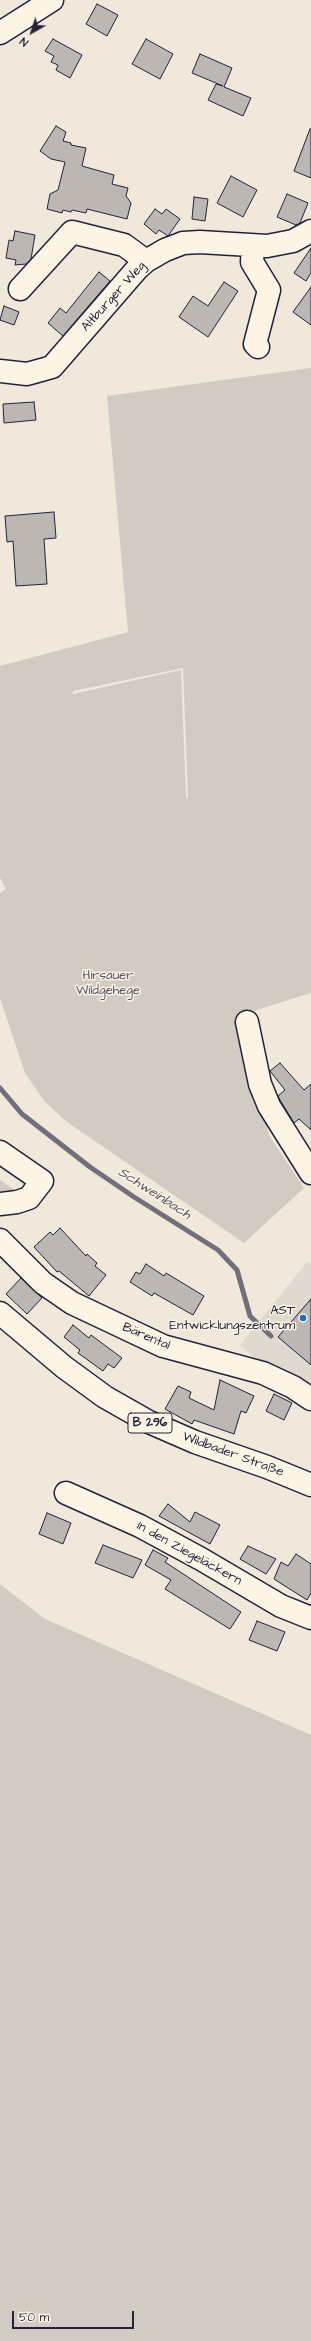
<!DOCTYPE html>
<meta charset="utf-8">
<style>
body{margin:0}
#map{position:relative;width:311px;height:2341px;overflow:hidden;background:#efe8db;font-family:"Architects Daughter",sans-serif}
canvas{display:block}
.north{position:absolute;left:12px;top:12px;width:40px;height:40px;-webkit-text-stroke:3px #fcf5e5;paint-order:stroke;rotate:219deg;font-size:11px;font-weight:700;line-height:16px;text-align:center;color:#22223b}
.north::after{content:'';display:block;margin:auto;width:14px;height:18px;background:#22223b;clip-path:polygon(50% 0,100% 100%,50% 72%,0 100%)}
.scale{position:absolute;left:12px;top:2311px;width:122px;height:18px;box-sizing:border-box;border:2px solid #22223b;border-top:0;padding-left:5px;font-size:12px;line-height:14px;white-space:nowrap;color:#22223b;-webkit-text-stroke:3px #fcf5e5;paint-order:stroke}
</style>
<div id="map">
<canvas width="311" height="2341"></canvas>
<div class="north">N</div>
<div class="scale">50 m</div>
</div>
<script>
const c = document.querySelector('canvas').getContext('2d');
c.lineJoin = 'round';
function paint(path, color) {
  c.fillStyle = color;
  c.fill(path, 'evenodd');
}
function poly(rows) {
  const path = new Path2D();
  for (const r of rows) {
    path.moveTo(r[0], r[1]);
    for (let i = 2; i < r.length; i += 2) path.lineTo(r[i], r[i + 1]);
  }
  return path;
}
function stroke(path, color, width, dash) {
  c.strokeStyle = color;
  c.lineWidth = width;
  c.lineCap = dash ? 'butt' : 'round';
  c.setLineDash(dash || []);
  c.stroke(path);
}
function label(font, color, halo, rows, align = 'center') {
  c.font = font + ' "Architects Daughter",sans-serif';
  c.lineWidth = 3;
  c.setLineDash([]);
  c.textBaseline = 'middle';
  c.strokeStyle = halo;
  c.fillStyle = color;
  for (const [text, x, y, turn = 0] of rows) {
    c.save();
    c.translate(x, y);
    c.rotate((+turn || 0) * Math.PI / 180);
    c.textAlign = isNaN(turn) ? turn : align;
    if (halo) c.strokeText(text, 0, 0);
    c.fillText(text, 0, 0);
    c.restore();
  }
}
paint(poly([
 [307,1262,311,1264,311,1389,260,1363,240,1345]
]), '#e0d9cf');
paint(poly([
 [311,368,311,993,237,1016,251,1080,270,1137,304,1188,244,1243,67,1122,45,1102,25,1073,0,998,0,893,6,889,0,878,0,666,128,632,107,396],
 [183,668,188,797,186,798,181,670,73,694,73,691],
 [0,1180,22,1195,0,1198],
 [0,1584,45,1619,311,1735,311,2341,0,2341]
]), '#d1cbc3');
stroke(poly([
 [0,1088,22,1114,90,1167,134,1197,218,1250,237,1270,250,1316,271,1336]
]), '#716f79', 5);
const building = poly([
 [97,4,118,15,107,36,86,24,97,4],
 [53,39,82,55,70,78,56,70,58,65,51,62,54,56,45,51,53,39],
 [146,39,173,54,160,79,132,64,146,39],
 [200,54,232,68,224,87,251,98,243,116,208,100,216,84,223,86,192,73,200,54],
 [56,126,66,132,63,141,71,143,71,145,86,148,82,166,114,175,112,184,128,188,126,196,131,203,127,219,87,209,86,213,72,210,71,212,63,210,62,213,47,209,50,194,58,190,65,162,51,159,40,151,56,126],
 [310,129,311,129,311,178,294,171,310,129],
 [231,176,257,190,243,217,217,203,231,176],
 [287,194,308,203,300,223,296,225,277,217,287,194],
 [194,197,208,199,205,221,192,219,194,197],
 [155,209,162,214,166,209,180,219,168,236,159,230,156,234,144,224,155,209],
 [15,231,35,235,31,259,26,264,15,265,16,260,6,258,9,240,13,241,15,231],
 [311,248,311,273,306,281,294,273,311,248],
 [99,272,110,281,63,336,48,323,60,308,66,313,99,272],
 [224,282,238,291,208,337,179,317,193,296,208,306,224,282],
 [311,287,311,325,293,312,311,287],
 [4,306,19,312,14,325,0,320,4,306],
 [34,402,36,420,4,423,3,404,34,402],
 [54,512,56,538,44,539,47,584,16,586,13,541,7,542,5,516,54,512],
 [280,1063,304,1090,311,1084,311,1130,299,1119,294,1123,280,1100,278,1096,285,1090,270,1071,280,1063],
 [60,1228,86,1256,87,1254,97,1263,95,1266,106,1275,89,1296,59,1271,57,1272,34,1247,50,1232,53,1235,60,1228],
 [146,1264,164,1276,166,1273,204,1296,193,1315,154,1293,152,1296,130,1282,136,1272,140,1274,146,1264],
 [21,1278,42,1298,27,1314,6,1294,21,1278],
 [311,1299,311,1365,278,1337,311,1299],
 [73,1325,89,1338,91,1335,122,1358,114,1368,108,1364,103,1371,78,1353,80,1350,64,1337,73,1325],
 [220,1380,254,1396,246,1413,241,1411,234,1434,194,1420,192,1424,165,1409,178,1386,191,1392,189,1398,214,1410,220,1380],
 [274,1394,292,1403,284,1420,266,1411,274,1394],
 [168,1504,190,1522,195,1512,220,1525,210,1544,159,1516,168,1504],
 [47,1513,71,1523,63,1544,39,1534,47,1513],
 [103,1545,142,1560,133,1578,95,1563,103,1545],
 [248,1546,276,1559,266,1574,240,1559,248,1546],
 [153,1550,168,1558,165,1562,241,1612,230,1629,165,1589,171,1580,145,1565,153,1550],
 [296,1554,311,1564,311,1593,307,1600,274,1579,281,1562,288,1566,296,1554],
 [257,1621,285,1632,277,1651,249,1640,257,1621]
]);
paint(building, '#bcb7b3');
stroke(building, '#22223b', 1);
const minor = poly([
 [0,33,52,0],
 [253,247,252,262,269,290,255,344,258,347],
 [20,289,72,232,124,245,146,261],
 [0,371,27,374,52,367,137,269,146,261,165,250,183,243,200,242,267,246,293,241,311,231],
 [247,1022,260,1084,269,1106,311,1173],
 [0,1152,42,1181,29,1198,17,1202,0,1204],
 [0,1240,43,1283,72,1303,163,1346,263,1373,293,1387,311,1399],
 [66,1493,140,1526,201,1559,281,1606,311,1618]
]);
const major = poly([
 [0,1313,64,1367,105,1397,149,1422,195,1442,267,1467,311,1485]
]);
stroke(minor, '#22223b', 25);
stroke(major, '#22223b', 25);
stroke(minor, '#fcf5e5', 22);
stroke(major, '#fcf5e5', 22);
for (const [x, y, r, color] of [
 [303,1318,4,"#1f6fb2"]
]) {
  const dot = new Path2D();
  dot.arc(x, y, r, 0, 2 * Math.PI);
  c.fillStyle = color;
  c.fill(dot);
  stroke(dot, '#fcf5e5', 1.5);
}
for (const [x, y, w] of [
 [150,1423,44]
]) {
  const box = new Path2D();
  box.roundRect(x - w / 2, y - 10, w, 20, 3);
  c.fillStyle = '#fcf5e5';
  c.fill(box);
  stroke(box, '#22223b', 1);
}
label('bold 12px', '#22223b', null, [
 ["B 296",150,1423]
]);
label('13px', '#22223b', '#fcf5e5', [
 ["Altburger Weg",114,297,-48],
 ["Bärental",146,1337,23],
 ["Wildbader Straße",233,1455,20],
 ["In den Ziegeläckern",189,1554,29]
]);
label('13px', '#575564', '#fcf5e5', [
 ["Hirsauer",108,976],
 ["Wildgehege",108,991]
]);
label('13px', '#22223b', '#fcf5e5', [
 ["AST",295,1311],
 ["Entwicklungszentrum",295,1326]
], 'right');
label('italic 14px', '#575564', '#fcf5e5', [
 ["Schweinbach",154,1194,33]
]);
</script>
